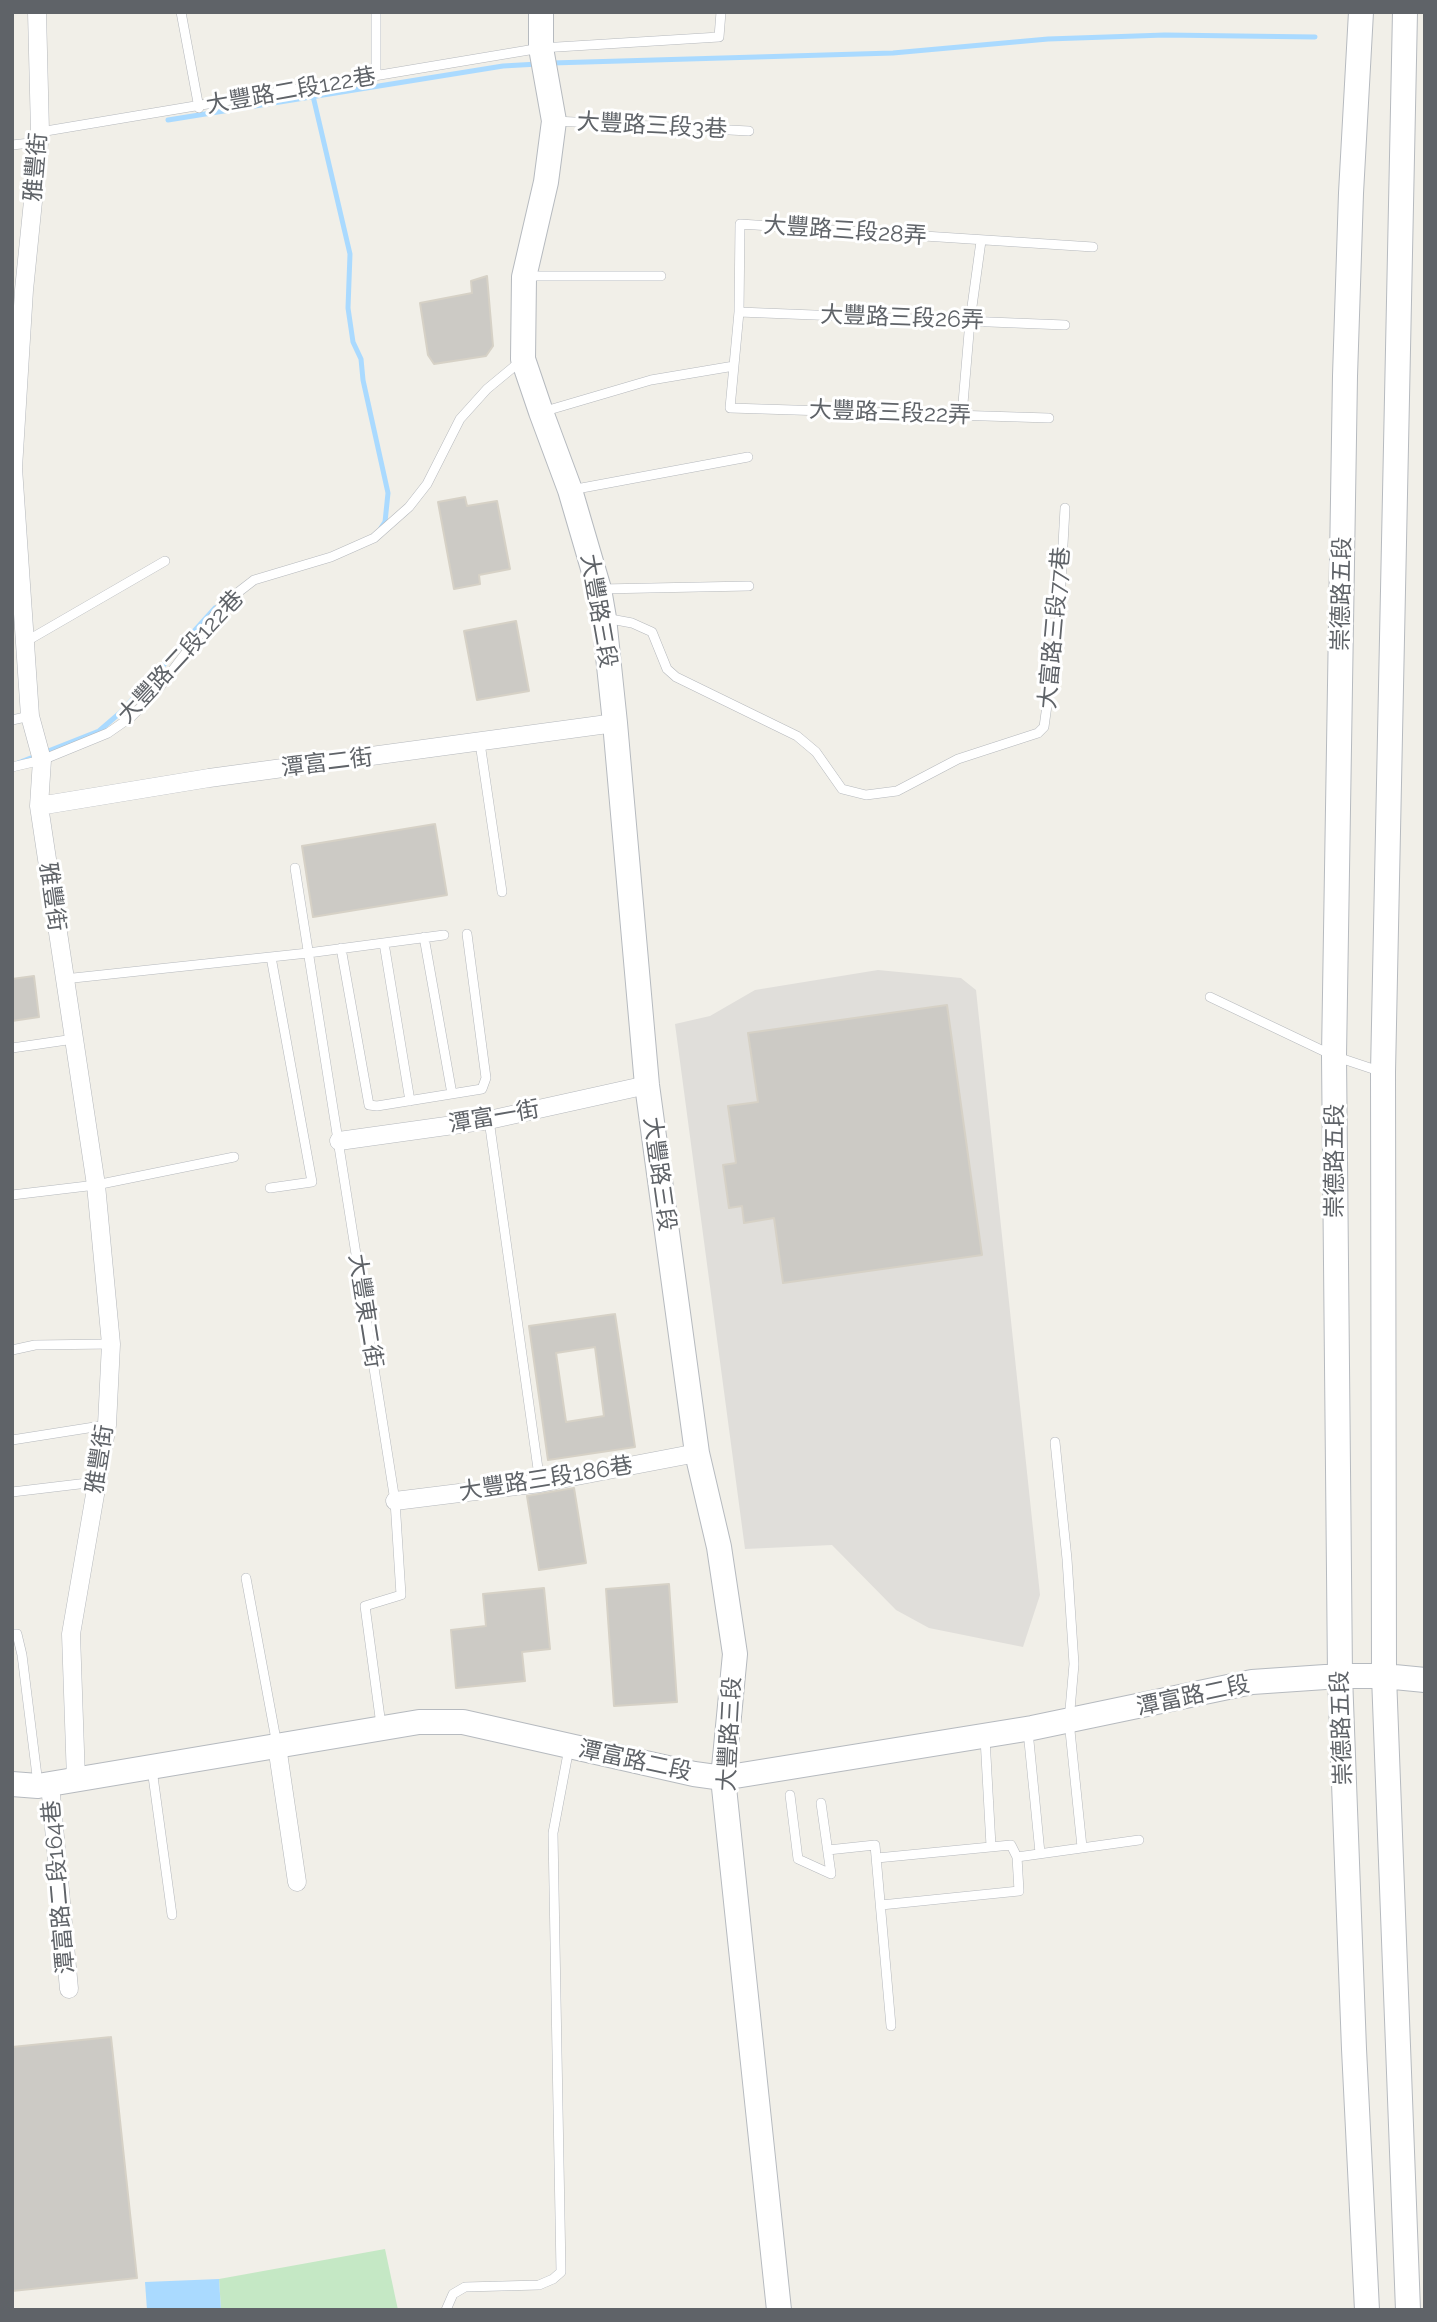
<!DOCTYPE html>
<meta charset="utf-8">
<style>
body{margin:0}
#map{position:relative;width:1437px;height:2322px;overflow:hidden;background:#f1efe8;font-family:Raleway,sans-serif}
canvas{display:block}
.frame{position:absolute;inset:0;border:14px solid #5f6368;pointer-events:none}
</style>
<div id="map">
<canvas width="1437" height="2322"></canvas>
<div class="frame"></div>
</div>
<script>
const c = document.querySelector('canvas').getContext('2d');
c.lineJoin = 'round';
function paint(path, color) {
  c.fillStyle = color;
  c.fill(path, 'evenodd');
}
function poly(rows) {
  const path = new Path2D();
  for (const r of rows) {
    path.moveTo(r[0], r[1]);
    for (let i = 2; i < r.length; i += 2) path.lineTo(r[i], r[i + 1]);
  }
  return path;
}
function stroke(path, color, width, dash) {
  c.strokeStyle = color;
  c.lineWidth = width;
  c.lineCap = dash ? 'butt' : 'round';
  c.setLineDash(dash || []);
  c.stroke(path);
}
function label(font, color, halo, rows, align = 'center') {
  c.font = font + ' Raleway,"Noto Sans TC",sans-serif';
  c.lineWidth = 6;
  c.setLineDash([]);
  c.textBaseline = 'middle';
  c.strokeStyle = halo;
  c.fillStyle = color;
  for (const [text, x, y, turn = 0] of rows) {
    c.save();
    c.translate(x, y);
    c.rotate((+turn || 0) * Math.PI / 180);
    c.textAlign = isNaN(turn) ? turn : align;
    if (halo) c.strokeText(text, 0, 0);
    c.fillText(text, 0, 0);
    c.restore();
  }
}
paint(poly([
 [878,970,961,978,976,990,1040,1595,1023,1647,929,1628,896,1610,832,1545,745,1549,675,1024,710,1016,755,990]
]), '#e0deda');
paint(poly([
 [385,2249,398,2310,221,2310,219,2279]
]), '#c5e8c5');
paint(poly([
 [219,2279,221,2310,147,2310,145,2282]
]), '#aadaff');
stroke(poly([
 [552,63,893,53,1048,39,1165,35,1315,37],
 [313,96,350,254,348,308,353,342,361,359,363,380,388,493,385,522,381,528],
 [168,120,503,66,538,64],
 [18,763,99,731,121,712,215,608]
]), '#aadaff', 5);
const building = poly([
 [487,276,493,346,486,356,434,364,428,355,420,303,472,293,471,281,487,276],
 [465,497,467,506,497,501,510,569,479,575,480,584,454,589,438,502,465,497],
 [516,621,529,691,477,700,464,631,516,621],
 [435,824,447,895,313,917,302,846,435,824],
 [34,976,39,1017,12,1021,12,979,34,976],
 [947,1005,982,1255,783,1283,774,1218,744,1223,742,1206,729,1208,723,1165,736,1163,728,1106,758,1102,748,1033,947,1005],
 [615,1314,635,1447,548,1460,529,1326,615,1314],
 [595,1347,604,1416,566,1422,556,1353,595,1347],
 [574,1488,586,1563,539,1570,527,1496,574,1488],
 [669,1584,677,1702,614,1706,606,1589,669,1584],
 [544,1588,550,1649,522,1652,525,1681,456,1688,451,1630,486,1626,483,1594,544,1588],
 [111,2037,137,2278,12,2291,12,2047,111,2037]
]);
paint(building, '#cccac5');
stroke(building, '#d6d1c6', 2);
const lane = poly([
 [181,12,199,108],
 [376,76,376,12],
 [555,121,749,131],
 [40,132,541,48,719,37,721,12],
 [12,145,39,142],
 [526,276,661,276],
 [739,312,1065,325],
 [542,412,651,380,734,366],
 [962,415,970,321,981,241],
 [1049,418,730,408,739,312,740,224,1093,247],
 [571,490,748,457],
 [601,589,749,586],
 [605,618,632,623,652,632,667,669,676,677,797,736,816,752,842,789,866,795,897,791,958,759,1038,733,1044,727,1059,618,1065,508],
 [25,642,165,561],
 [12,720,30,716],
 [480,743,502,892],
 [12,767,42,760,108,733,131,717,156,692,223,604,254,580,331,557,374,538,409,507,427,484,460,419,487,389,522,360],
 [295,868,395,1501,401,1595,365,1606,381,1725],
 [424,937,452,1094],
 [384,943,410,1101],
 [341,948,369,1105,377,1106,482,1089,486,1078,467,934],
 [64,979,308,953,444,935],
 [1210,997,1334,1056,1382,1072],
 [12,1048,74,1039],
 [489,1120,540,1483],
 [270,1188,312,1182,271,957],
 [12,1195,96,1185,234,1157],
 [12,1350,35,1345,111,1344],
 [12,1440,107,1425],
 [1055,1442,1067,1559,1074,1664,1069,1721,1082,1847],
 [12,1492,96,1482],
 [246,1578,277,1745],
 [12,1634,17,1634,22,1655,38,1784],
 [1028,1731,1040,1853],
 [985,1738,991,1846],
 [152,1769,172,1915],
 [790,1795,798,1859,831,1874],
 [821,1803,831,1874],
 [828,1850,875,1845,891,2026],
 [1017,1857,1139,1840],
 [877,1858,1011,1845,1017,1857,1019,1891,881,1905],
 [446,2310,453,2294,465,2287,539,2285,553,2279,561,2272,553,1833,569,1748]
]);
const street = poly([
 [37,12,40,132,24,290,13,468,30,716,42,760,39,806,96,1185,111,1344,107,1425,71,1634,76,1780],
 [39,806,209,778,615,723],
 [339,1141,489,1120,647,1085],
 [395,1501,540,1483,697,1453],
 [277,1746,297,1882],
 [50,1784,69,1989]
]);
const secondary = poly([
 [541,12,541,48,554,121,546,182,524,277,523,359,541,412,570,490,599,589,604,618,615,723,647,1085,697,1453,719,1547,735,1654,723,1778,779,2310],
 [1361,12,1351,193,1345,376,1334,1056,1340,1676,1354,2049,1367,2310],
 [1405,12,1383,1072,1384,1676,1408,2310],
 [12,1784,38,1786,419,1722,463,1722,694,1774,723,1778,1032,1728,1252,1682,1340,1676,1384,1676,1425,1680]
]);
stroke(lane, '#b5b8bc', 10);
stroke(street, '#b5b8bc', 19);
stroke(secondary, '#b6babf', 26);
stroke(lane, '#fff', 9);
stroke(street, '#fff', 18);
stroke(secondary, '#fff', 24);
label('23px', '#5f6368', '#fff', [
 ["大豐路二段122巷",291,91,-10],
 ["大豐路三段3巷",652,126,3],
 ["雅豐街",36,167,-85],
 ["大豐路三段28弄",845,231,4],
 ["大豐路三段26弄",902,318,2],
 ["大豐路三段22弄",890,413,2],
 ["崇德路五段",1342,594,-89],
 ["大豐路三段",598,611,80],
 ["大富路三段77巷",1055,628,-85],
 ["大豐路二段122巷",181,657,-47],
 ["潭富二街",327,763,-7],
 ["雅豐街",52,897,82],
 ["潭富一街",494,1117,-10],
 ["崇德路五段",1335,1161,-90],
 ["大豐路三段",659,1174,82],
 ["大豐東二街",365,1311,81],
 ["雅豐街",100,1459,-81],
 ["大豐路三段186巷",546,1479,-9],
 ["潭富路二段",1193,1696,-12],
 ["崇德路五段",1342,1728,-92],
 ["大豐路三段",730,1734,-87],
 ["潭富路二段",635,1761,12],
 ["潭富路二段164巷",59,1887,-95]
]);
</script>
